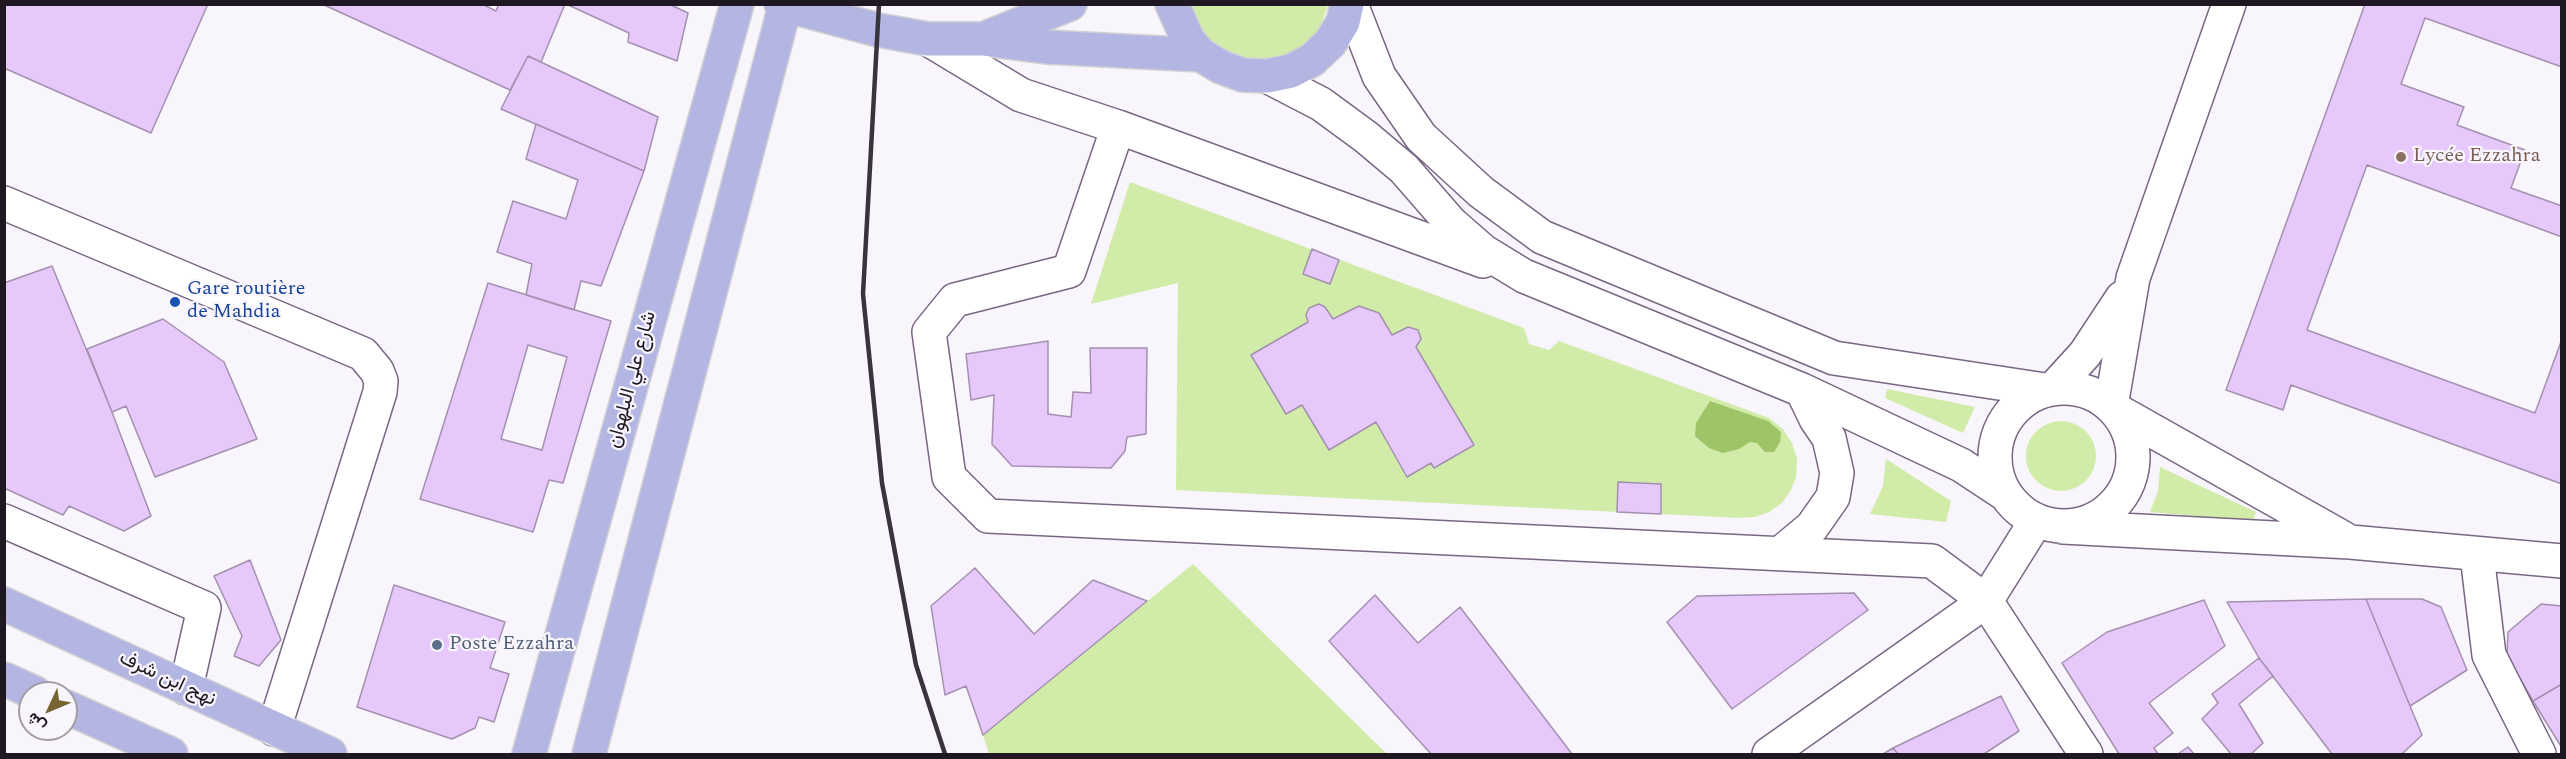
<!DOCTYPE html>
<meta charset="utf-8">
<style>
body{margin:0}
#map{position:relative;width:2566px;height:759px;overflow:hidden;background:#f9f5fc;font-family:Spectral,Vazirmatn,serif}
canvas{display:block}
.frame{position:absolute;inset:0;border:6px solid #1f1823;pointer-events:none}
.north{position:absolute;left:18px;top:681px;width:60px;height:60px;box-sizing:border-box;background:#f9f5fc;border:2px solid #a29da5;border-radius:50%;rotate:226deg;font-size:16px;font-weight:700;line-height:24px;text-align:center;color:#1f1823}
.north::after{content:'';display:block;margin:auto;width:21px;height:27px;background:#756432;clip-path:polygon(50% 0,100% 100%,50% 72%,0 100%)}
</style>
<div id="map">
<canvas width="2566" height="759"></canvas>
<div class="frame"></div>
<div class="north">ش</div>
</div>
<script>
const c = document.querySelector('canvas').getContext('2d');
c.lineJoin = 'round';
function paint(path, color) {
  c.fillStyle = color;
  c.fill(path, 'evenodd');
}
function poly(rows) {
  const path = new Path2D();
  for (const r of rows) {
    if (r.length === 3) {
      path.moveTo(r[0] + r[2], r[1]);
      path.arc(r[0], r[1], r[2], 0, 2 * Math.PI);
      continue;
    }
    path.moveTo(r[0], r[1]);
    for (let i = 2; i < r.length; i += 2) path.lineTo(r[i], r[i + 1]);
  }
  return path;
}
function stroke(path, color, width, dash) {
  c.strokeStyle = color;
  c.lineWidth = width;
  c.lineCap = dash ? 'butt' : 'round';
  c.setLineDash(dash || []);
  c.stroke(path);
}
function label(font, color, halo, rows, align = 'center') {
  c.font = font + ' Spectral,Vazirmatn,serif';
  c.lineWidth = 4.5;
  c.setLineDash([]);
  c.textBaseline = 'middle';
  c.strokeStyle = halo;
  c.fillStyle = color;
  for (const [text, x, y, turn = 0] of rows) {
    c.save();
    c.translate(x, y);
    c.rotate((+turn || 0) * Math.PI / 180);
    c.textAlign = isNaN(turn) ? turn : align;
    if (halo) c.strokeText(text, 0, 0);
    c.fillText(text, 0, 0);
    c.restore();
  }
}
paint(poly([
 [1186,5,1328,5,1320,27,1312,39,1291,56,1249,64,1210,47],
 [1130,182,1524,328,1529,344,1549,350,1559,341,1769,418,1783,429,1792,443,1797,459,1796,477,1791,490,1782,503,1769,512,1755,517,1739,518,1176,490,1178,283,1091,304],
 [1887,389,1975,407,1963,433,1885,398],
 [2061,456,35],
 [1886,459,1951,501,1946,522,1870,514,1883,486],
 [2160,467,2256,512,2253,521,2150,512,2158,491],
 [1193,564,1387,754,989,754,983,735]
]), '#d0eca8');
paint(poly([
 [1710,401,1768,421,1781,432,1780,442,1774,452,1765,452,1757,443,1750,442,1739,449,1723,453,1709,448,1695,436,1696,423]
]), '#9fc367');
const building = poly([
 [4,4,208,4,151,133,4,68,4,4],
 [322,4,482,4,496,11,499,4,565,4,541,62,528,56,510,90,322,4],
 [566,4,669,4,688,13,677,61,628,42,629,33,566,4],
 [2365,4,2562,4,2562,67,2425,18,2401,84,2464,107,2457,125,2525,150,2511,188,2562,206,2562,237,2367,165,2307,330,2535,413,2562,339,2562,484,2291,385,2283,410,2226,390,2365,4],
 [528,56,658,117,644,171,501,109,528,56],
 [536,124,644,171,601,286,581,281,574,310,526,295,532,264,497,252,513,201,566,219,578,180,526,159,536,124],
 [1312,249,1339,260,1330,284,1303,274,1312,249],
 [52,266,112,412,151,516,124,531,69,506,63,515,4,488,4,283,52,266],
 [488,283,611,321,563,483,549,480,533,532,420,499,488,283],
 [528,345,567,357,542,450,501,439,528,345],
 [1319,304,1325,307,1333,319,1359,306,1379,313,1392,335,1408,327,1418,330,1421,339,1416,347,1474,445,1434,468,1431,463,1407,477,1376,422,1329,450,1302,405,1286,414,1251,355,1308,322,1306,315,1309,308,1319,304],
 [163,319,224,362,257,439,155,477,126,406,112,412,87,349,163,319],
 [1048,341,1048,414,1071,417,1073,392,1091,393,1090,348,1147,348,1146,434,1127,437,1125,451,1111,468,1012,466,992,444,994,395,971,400,966,354,1048,341],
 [1618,482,1661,484,1661,514,1617,512,1618,482],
 [250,560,281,640,259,666,234,656,242,636,214,576,250,560],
 [975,568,1034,634,1093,580,1147,601,983,735,966,686,945,695,931,606,975,568],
 [394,585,505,622,490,668,509,674,494,722,479,717,475,728,452,739,357,707,394,585],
 [1854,593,1868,610,1732,709,1667,622,1697,596,1854,593],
 [1375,595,1418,643,1460,607,1572,754,1431,754,1329,641,1375,595],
 [2366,599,2422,735,2402,754,2332,754,2259,658,2227,602,2366,599],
 [2366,599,2422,599,2441,607,2467,670,2410,706,2366,599],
 [2204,600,2225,646,2149,703,2173,733,2154,748,2158,754,2119,754,2062,663,2107,632,2204,600],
 [2541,604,2562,606,2562,684,2533,701,2507,656,2508,632,2541,604],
 [2259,658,2273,676,2239,704,2263,743,2251,754,2231,754,2202,719,2218,703,2212,694,2259,658],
 [2562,684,2562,748,2533,701,2562,684],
 [2001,696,2019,731,1984,754,1898,754,1893,748,2001,696],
 [2188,747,2194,754,2178,754,2188,747],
 [1893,748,1898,754,1883,754,1893,748]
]);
paint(building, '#e6c8fa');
stroke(building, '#a391af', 1.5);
const minor = poly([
 [1351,4,1379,76,1421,137,1481,192,1542,237,1834,358,2045,390],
 [928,39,1021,95,1118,127,1483,261],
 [1267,76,1321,104,1366,137,1404,169,1451,223,1483,251,1524,276,1802,390,1961,465,2005,494],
 [1118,127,1069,271,955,300,929,332,949,477,988,516,1932,561,1986,601,2086,754],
 [4,203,363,354,377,371,381,381,380,392,274,729],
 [2064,457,69],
 [2054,388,2085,354,2122,298],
 [2111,406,2133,278,2229,4],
 [2114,409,2343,538],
 [4,521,204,608,186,688],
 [2063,527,2350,542,2562,561],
 [1782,552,1812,527,1833,497,1837,473,1829,438,1816,419,1802,390],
 [2477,555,2489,655,2539,754],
 [1769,754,1986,601,2036,521]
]);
const major = poly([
 [781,4,878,30,928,39,983,39,1046,47,1201,55],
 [1172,4,1188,40,1201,55,1221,67,1243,75,1267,76,1291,71,1312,60,1330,43,1343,22,1347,4],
 [988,37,1070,4],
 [4,604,330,754],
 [4,679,35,693],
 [66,707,171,754],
 [529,754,737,4],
 [589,754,785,6]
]);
stroke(minor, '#786783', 36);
stroke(major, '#d2d1d3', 36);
stroke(minor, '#fff', 33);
stroke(major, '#b3b6e3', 33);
stroke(poly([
 [879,4,863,294,882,483,916,665,945,754]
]), '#39333d', 4.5);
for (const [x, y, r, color] of [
 [2401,157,6,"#8d6e63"],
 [175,302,6,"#1a4fb4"],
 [437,645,6,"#5c6f8a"]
]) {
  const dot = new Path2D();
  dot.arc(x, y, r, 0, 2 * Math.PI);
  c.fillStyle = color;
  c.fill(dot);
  stroke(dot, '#f9f5fc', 2);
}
label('20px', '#785e54', '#f9f5fc', [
 ["Lycée Ezzahra",2413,157]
], 'left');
label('20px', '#164399', '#f9f5fc', [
 ["Gare routière",187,290],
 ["de Mahdia",187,313]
], 'left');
label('20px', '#1f1823', '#f9f5fc', [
 ["شارع علي البلهوان",633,380,-75],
 ["نهج ابن شرف",167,680,25]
]);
label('20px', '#4e5e75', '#f9f5fc', [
 ["Poste Ezzahra",449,645]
], 'left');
</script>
